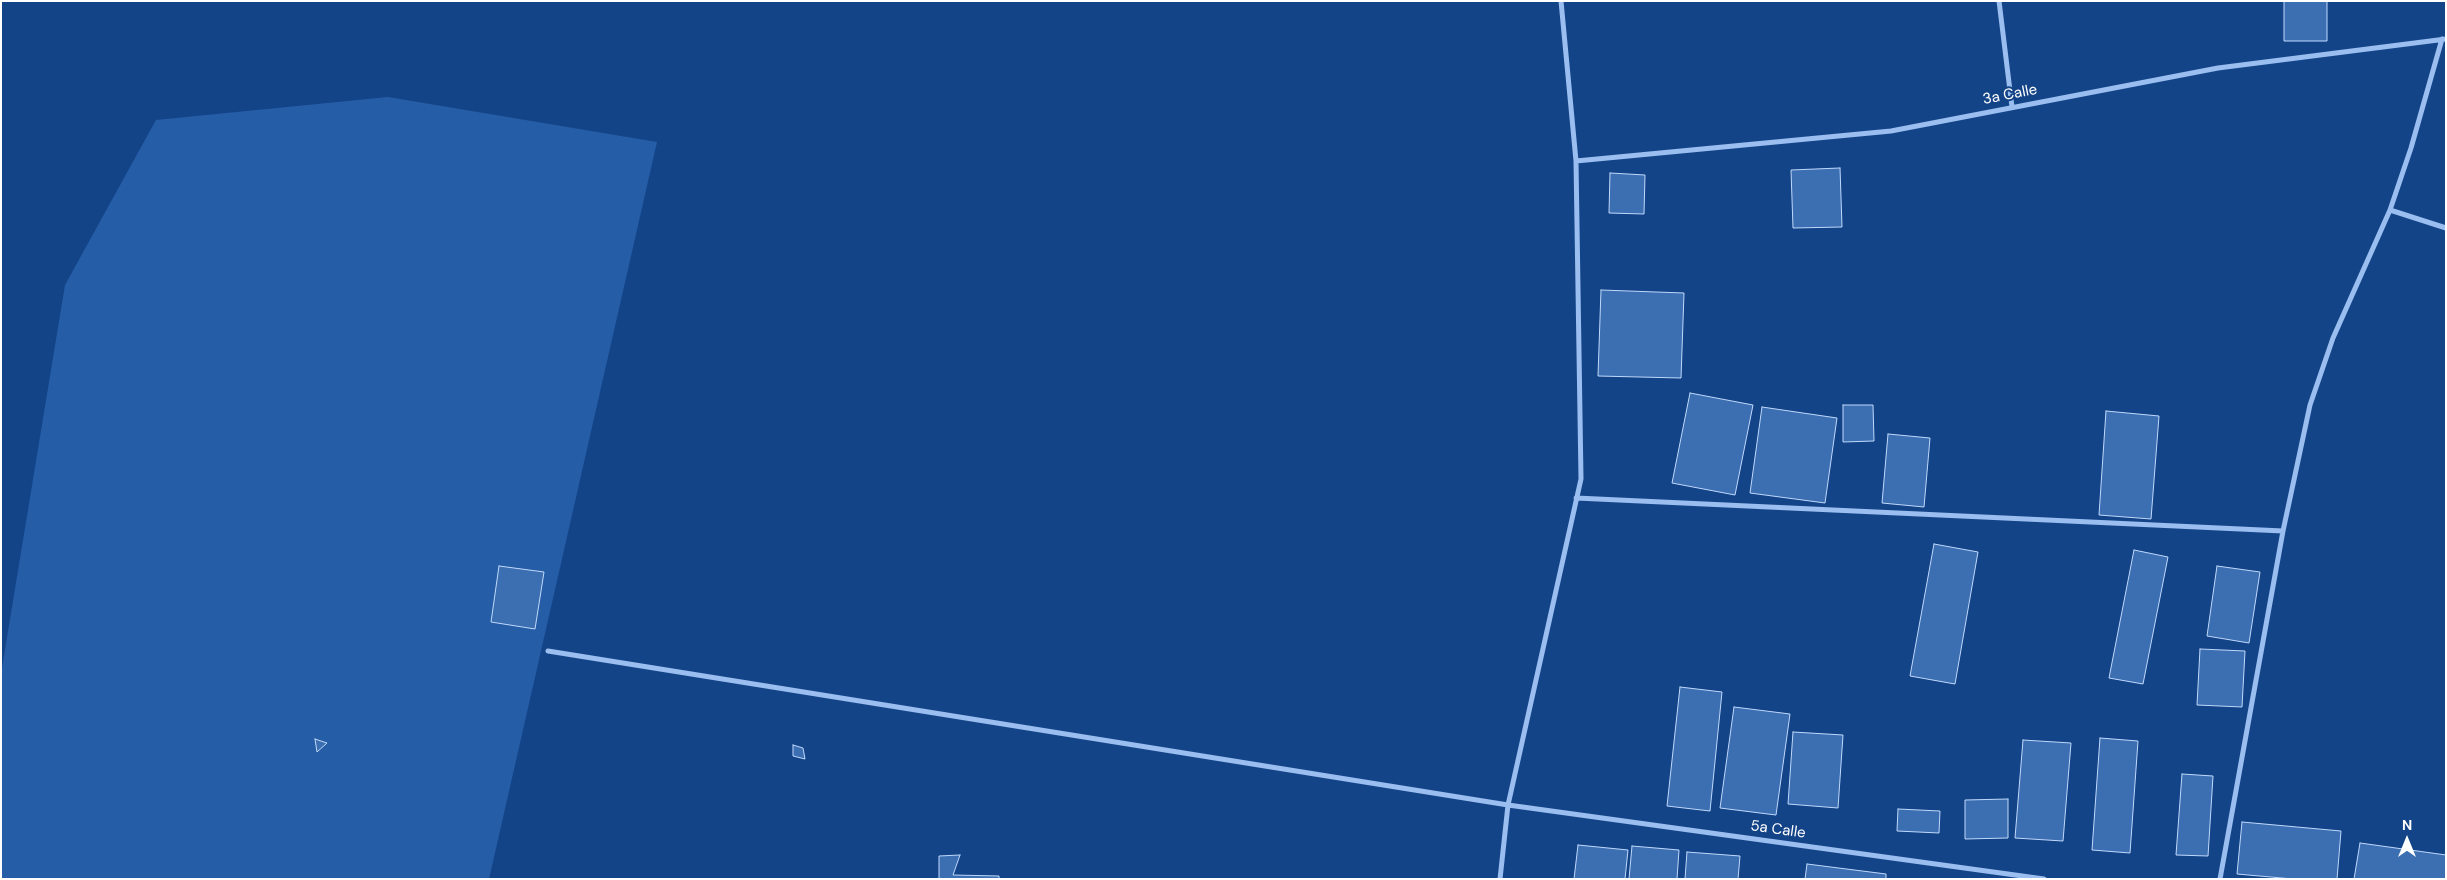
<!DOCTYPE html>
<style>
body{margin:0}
#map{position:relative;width:2447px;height:880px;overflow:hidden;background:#144488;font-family:"DM Sans",sans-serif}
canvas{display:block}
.frame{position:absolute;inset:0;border:2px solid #fff;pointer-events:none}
.north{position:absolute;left:2382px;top:815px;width:50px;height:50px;-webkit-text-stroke:4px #144488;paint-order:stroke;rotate:0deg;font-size:14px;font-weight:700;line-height:20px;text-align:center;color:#fff}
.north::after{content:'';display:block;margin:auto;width:18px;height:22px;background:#fff;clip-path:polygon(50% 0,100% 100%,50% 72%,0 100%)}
</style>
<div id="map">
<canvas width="2447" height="880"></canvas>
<div class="frame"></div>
<div class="north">N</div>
</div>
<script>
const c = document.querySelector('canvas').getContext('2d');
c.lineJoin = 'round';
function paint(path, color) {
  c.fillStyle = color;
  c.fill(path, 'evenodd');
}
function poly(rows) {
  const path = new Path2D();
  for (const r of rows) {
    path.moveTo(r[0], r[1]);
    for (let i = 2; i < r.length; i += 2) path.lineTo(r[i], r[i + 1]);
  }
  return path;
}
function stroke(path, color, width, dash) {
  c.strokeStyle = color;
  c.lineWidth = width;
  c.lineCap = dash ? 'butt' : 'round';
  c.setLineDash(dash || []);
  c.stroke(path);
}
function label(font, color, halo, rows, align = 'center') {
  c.font = font + ' "DM Sans",sans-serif';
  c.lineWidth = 4;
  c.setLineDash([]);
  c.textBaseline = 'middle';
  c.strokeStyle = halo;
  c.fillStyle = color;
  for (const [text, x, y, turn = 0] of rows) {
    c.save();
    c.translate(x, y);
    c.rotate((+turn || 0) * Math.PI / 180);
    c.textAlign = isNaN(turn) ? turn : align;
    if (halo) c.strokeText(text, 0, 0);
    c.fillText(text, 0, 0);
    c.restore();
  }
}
paint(poly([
 [388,97,657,142,489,879,1,879,1,674,65,285,156,120]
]), '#265da7');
const building = poly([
 [2284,1,2327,1,2327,41,2284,41,2284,1],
 [1840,168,1842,227,1793,228,1791,170,1840,168],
 [1610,173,1645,175,1644,214,1609,213,1610,173],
 [1601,290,1684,293,1681,378,1598,376,1601,290],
 [1690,393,1753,405,1735,495,1672,483,1690,393],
 [1843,405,1873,405,1874,441,1843,442,1843,405],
 [1762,407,1837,418,1825,503,1750,493,1762,407],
 [2106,411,2159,416,2151,519,2099,515,2106,411],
 [1888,434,1930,438,1924,507,1882,503,1888,434],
 [1934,544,1978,552,1955,684,1910,676,1934,544],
 [2134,550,2168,557,2143,684,2109,678,2134,550],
 [499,566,544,572,535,629,491,622,499,566],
 [2217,566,2260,572,2249,643,2207,636,2217,566],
 [2200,649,2245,651,2242,707,2197,705,2200,649],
 [1680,687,1722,692,1710,811,1667,806,1680,687],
 [1734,707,1790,714,1776,815,1720,808,1734,707],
 [1793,732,1843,735,1838,808,1788,804,1793,732],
 [2100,738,2138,741,2130,853,2092,850,2100,738],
 [315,739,327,743,317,752,315,739],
 [2023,740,2071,743,2063,841,2015,838,2023,740],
 [793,745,803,748,805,759,793,756,793,745],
 [2182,774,2213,776,2208,856,2176,855,2182,774],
 [2008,799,2008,838,1965,839,1965,800,2008,799],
 [1898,809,1940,811,1939,833,1897,831,1898,809],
 [2242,822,2341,831,2337,879,2293,879,2237,874,2242,822],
 [2360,843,2446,855,2446,879,2354,879,2360,843],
 [1578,845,1628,850,1625,879,1574,879,1578,845],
 [1632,846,1679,850,1677,879,1629,879,1632,846],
 [1687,852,1740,856,1738,879,1685,879,1687,852],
 [960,855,953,875,999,876,999,879,939,879,939,856,960,855],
 [1807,864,1886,874,1886,879,1805,879,1807,864]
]);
paint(building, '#3c6eb2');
stroke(building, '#c0d9fb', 1);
stroke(poly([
 [1999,1,2012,107],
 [1576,161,1891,131,2218,68,2446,39],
 [2390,210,2446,228],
 [1576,498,2283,531],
 [548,651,1508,805,2044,879],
 [1500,879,1508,805,1581,479,1576,161,1561,1],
 [2220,879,2283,531,2310,405,2333,338,2390,210,2411,148,2442,39]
]), '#9abeef', 5);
label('15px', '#fff', '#144488', [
 ["3a Calle",2010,95,-11],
 ["5a Calle",1778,830,8]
]);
</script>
